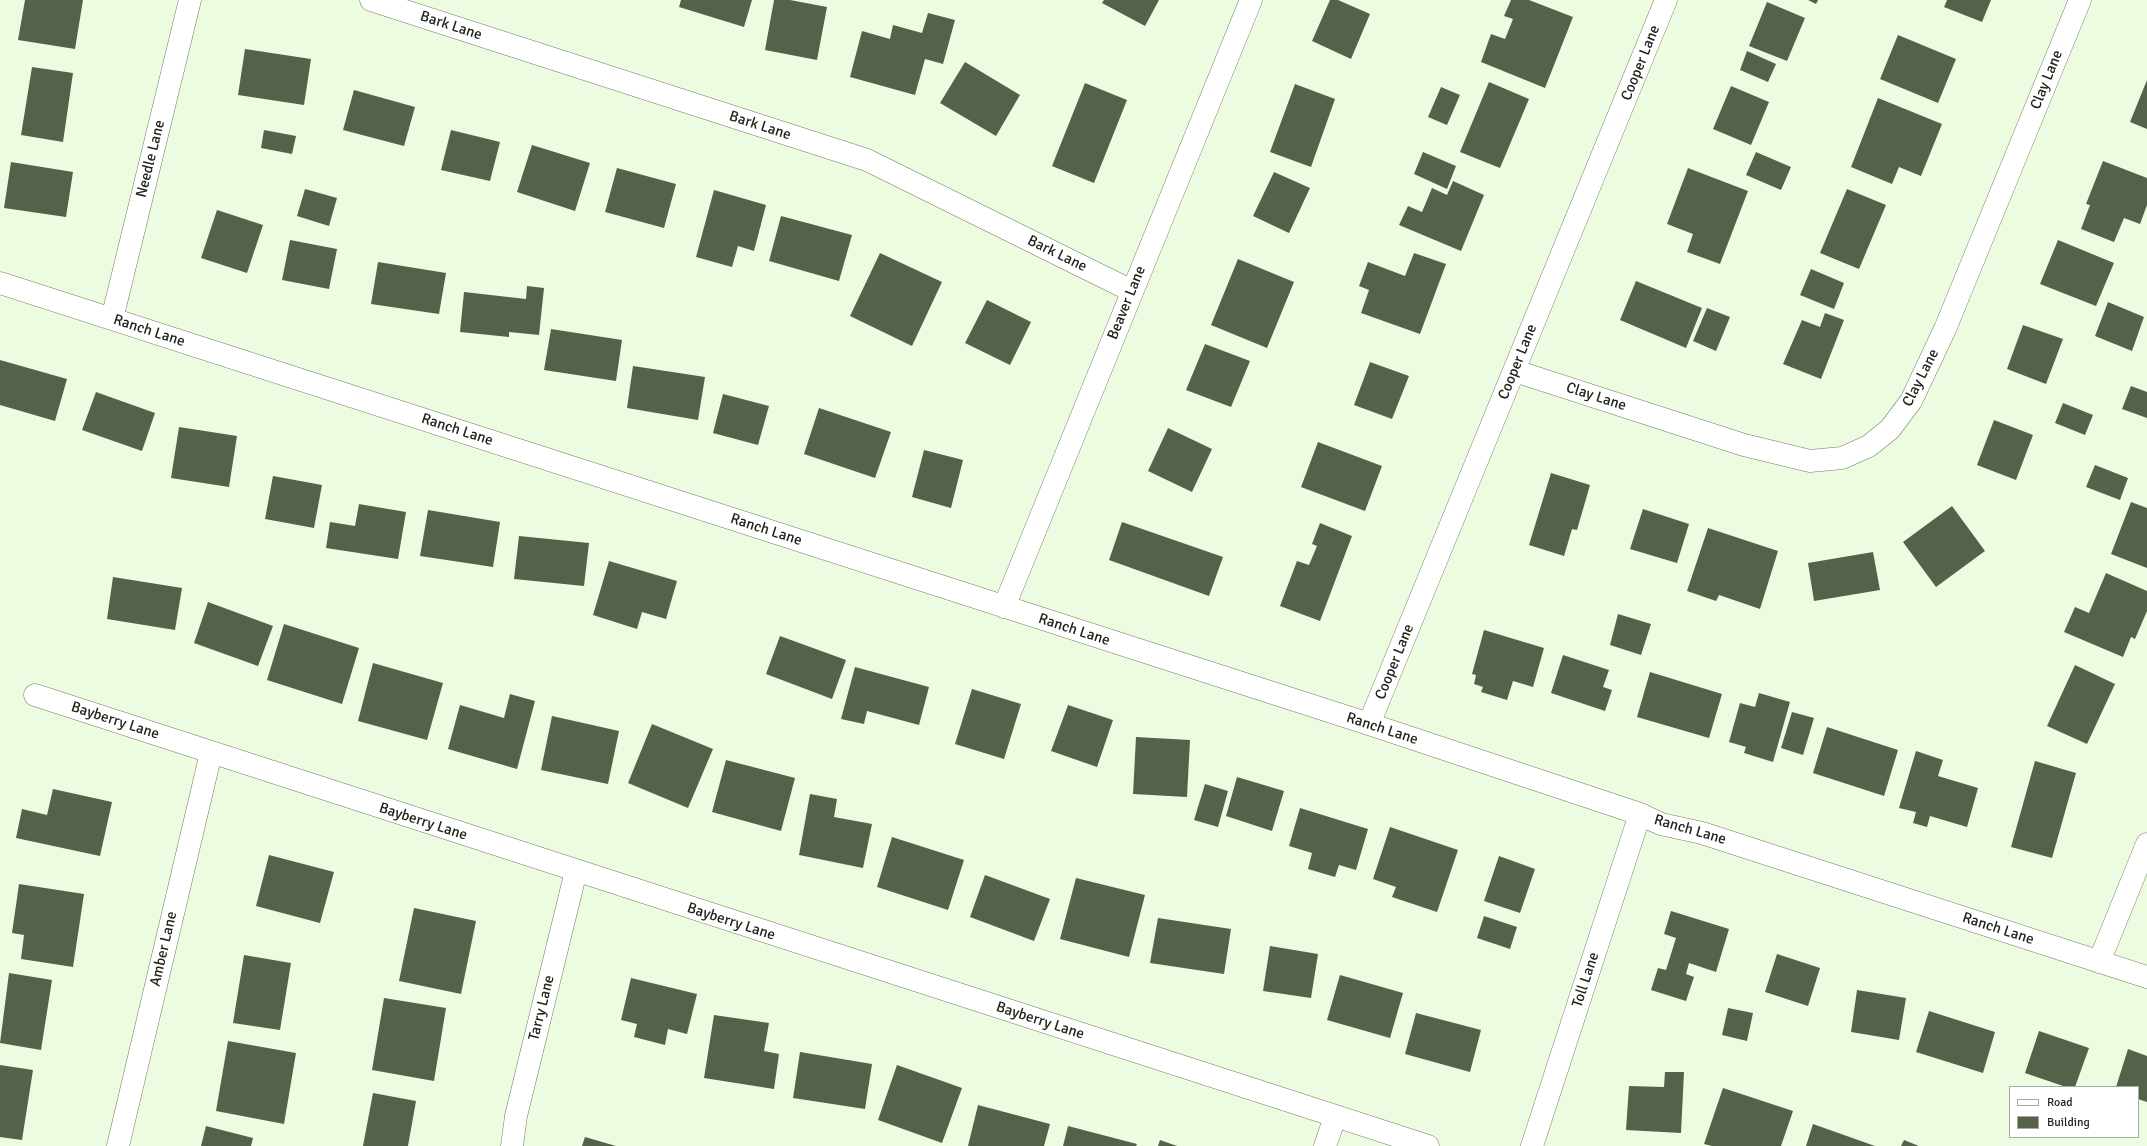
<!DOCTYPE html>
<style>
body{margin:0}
#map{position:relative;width:2147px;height:1146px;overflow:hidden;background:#edfce0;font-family:Signika,sans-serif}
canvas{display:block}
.legend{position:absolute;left:2009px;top:1086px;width:130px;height:52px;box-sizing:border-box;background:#fff;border:1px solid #a6a8a4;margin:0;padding:5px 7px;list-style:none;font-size:12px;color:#20251b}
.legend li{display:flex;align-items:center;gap:8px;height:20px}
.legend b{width:20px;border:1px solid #a6a8a4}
</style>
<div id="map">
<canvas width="2147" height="1146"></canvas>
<ul class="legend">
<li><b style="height:5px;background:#fff"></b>Road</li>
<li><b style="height:11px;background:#55624a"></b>Building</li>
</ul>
</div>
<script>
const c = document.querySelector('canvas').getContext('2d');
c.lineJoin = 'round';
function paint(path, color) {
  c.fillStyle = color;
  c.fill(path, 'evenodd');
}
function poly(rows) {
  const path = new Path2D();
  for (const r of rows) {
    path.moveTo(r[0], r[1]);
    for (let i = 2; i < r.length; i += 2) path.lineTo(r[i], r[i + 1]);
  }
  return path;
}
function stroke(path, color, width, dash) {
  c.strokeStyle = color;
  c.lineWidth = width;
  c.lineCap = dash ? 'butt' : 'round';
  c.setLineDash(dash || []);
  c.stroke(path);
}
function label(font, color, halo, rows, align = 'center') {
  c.font = font + ' Signika,sans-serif';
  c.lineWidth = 4;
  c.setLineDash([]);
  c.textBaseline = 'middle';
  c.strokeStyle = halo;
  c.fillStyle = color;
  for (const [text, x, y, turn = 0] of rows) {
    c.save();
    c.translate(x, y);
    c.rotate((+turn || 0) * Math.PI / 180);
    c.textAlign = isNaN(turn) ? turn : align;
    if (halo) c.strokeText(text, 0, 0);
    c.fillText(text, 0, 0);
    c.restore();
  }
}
paint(poly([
 [25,0,83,0,75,49,18,40],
 [681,0,752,0,744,27,679,7],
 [774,0,790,0,827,7,817,60,765,50],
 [1104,0,1159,0,1145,26,1102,3],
 [1330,0,1338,0,1370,14,1351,59,1312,41],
 [1511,0,1529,0,1573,17,1545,88,1481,62,1491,34,1505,39,1513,19,1504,16],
 [1808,0,1818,0,1816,4],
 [1947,0,1991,0,1982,22,1944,7],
 [1767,2,1805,18,1787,61,1749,46],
 [928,13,955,20,943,64,925,59,915,95,850,77,862,31,890,39,893,25,922,33],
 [1898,35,1956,59,1938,103,1880,79],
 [245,49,311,59,304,105,238,95],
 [1747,51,1776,64,1768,82,1740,70],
 [965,62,1020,95,996,136,940,103],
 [32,67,73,73,63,142,21,135],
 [2147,80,2147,129,2130,122],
 [1489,82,1529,99,1500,168,1460,152],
 [1085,83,1127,100,1094,183,1052,166],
 [1295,84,1335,99,1311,167,1270,152],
 [1731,86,1769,102,1751,145,1713,129],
 [1441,87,1460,95,1447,125,1428,117],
 [354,90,415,107,404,146,343,130],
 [1878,98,1942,124,1921,176,1899,167,1892,184,1851,167],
 [264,130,296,136,292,154,261,148],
 [451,130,500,142,490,181,441,170],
 [532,145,590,163,575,211,517,192],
 [1423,152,1456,166,1447,189,1414,174],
 [1756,152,1791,167,1781,190,1746,175],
 [2103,161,2147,178,2147,205,2140,224,2124,218,2114,242,2081,229,2090,205,2086,204],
 [11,162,73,172,66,217,4,208],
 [617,168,676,184,664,228,605,212],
 [1688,168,1748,191,1720,264,1687,252,1693,234,1667,224],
 [1274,172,1310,188,1289,233,1253,216],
 [1453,181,1484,195,1461,251,1399,225,1408,206,1422,212,1432,188,1447,195],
 [305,189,337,198,329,226,297,216],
 [1847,189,1886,205,1859,269,1820,253],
 [714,190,766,205,754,251,738,246,732,267,696,257],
 [217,210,263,225,247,273,201,258],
 [781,216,852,235,839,281,769,261],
 [290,240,337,249,329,289,282,280],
 [2058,240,2114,263,2096,306,2040,284],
 [880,253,942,282,912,346,850,316],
 [1414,253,1446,264,1420,334,1361,313,1369,290,1359,286,1368,262,1405,276],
 [1238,259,1294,282,1267,348,1211,325],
 [378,262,446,273,439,314,371,304],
 [1811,269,1844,283,1834,309,1800,295],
 [1636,281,1702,308,1686,348,1620,320],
 [527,286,544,288,539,335,509,332,509,337,460,332,464,292,526,299],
 [987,300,1031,322,1010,365,965,343],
 [2108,302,2144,317,2132,351,2095,336],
 [1707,308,1730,317,1716,351,1693,341],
 [1825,313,1844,320,1821,379,1783,364,1802,320,1820,327],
 [2023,325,2063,339,2046,384,2007,369],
 [551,329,622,340,616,381,544,370],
 [1205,344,1250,361,1231,407,1186,390],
 [0,360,67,379,55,421,0,405],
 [1370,362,1409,376,1392,419,1354,405],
 [633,366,705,377,698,420,627,408],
 [2131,386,2147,392,2147,418,2122,409],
 [96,392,155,413,142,451,82,430],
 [723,394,769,406,758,445,713,433],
 [2063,403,2093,415,2085,435,2055,423],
 [819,408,891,432,875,478,804,454],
 [1994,420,2033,435,2016,480,1977,465],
 [179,427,237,436,229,487,171,478],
 [1168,428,1212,449,1192,492,1148,471],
 [1318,442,1382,466,1365,511,1301,487],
 [924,450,963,460,951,508,912,497],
 [2095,465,2128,478,2120,500,2086,487],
 [1551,473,1590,485,1577,530,1572,529,1564,556,1529,545],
 [273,476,322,485,314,528,265,519],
 [2131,502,2147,508,2147,568,2111,554],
 [359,504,406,512,398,559,326,548,330,522,355,526],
 [1952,506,1985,551,1936,587,1903,542],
 [1643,509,1689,524,1677,563,1630,549],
 [428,510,500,522,493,567,420,556],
 [1122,522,1223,557,1209,596,1109,560],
 [1320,523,1352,536,1320,621,1280,606,1297,561,1309,565,1317,546,1312,544],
 [1708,528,1778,551,1760,609,1719,595,1716,601,1687,591],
 [519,536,589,543,584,586,514,579],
 [1873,552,1880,590,1814,601,1808,563],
 [609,561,677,581,666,619,642,612,637,629,593,615],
 [2106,573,2147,591,2147,611,2135,639,2131,637,2123,657,2064,632,2075,607,2089,613],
 [113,577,182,588,175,630,107,619],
 [208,602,273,626,258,666,194,643],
 [1618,614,1651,624,1641,655,1610,645],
 [284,624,359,648,342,704,267,680],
 [1484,630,1544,648,1533,687,1513,681,1507,700,1481,692,1483,687,1474,684,1476,675,1472,674],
 [780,636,846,660,832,699,766,674],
 [1563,655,1609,670,1603,687,1612,690,1605,711,1551,693],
 [373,663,443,683,427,740,358,721],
 [2075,665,2115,684,2087,744,2047,726],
 [855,667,929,687,919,725,867,711,864,724,841,719],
 [1650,672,1722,694,1709,738,1637,717],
 [972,689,1021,704,1004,759,955,744],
 [1759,693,1790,702,1773,762,1744,753,1746,747,1729,742,1740,703,1755,707],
 [510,694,535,701,517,769,448,749,460,705,504,718],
 [1068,705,1113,720,1097,767,1051,751],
 [1792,712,1814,718,1803,755,1781,748],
 [552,716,619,731,608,784,541,770],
 [652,724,713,749,688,808,628,783],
 [1827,727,1898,750,1884,796,1813,773],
 [1136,737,1190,740,1187,797,1133,794],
 [1916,751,1943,760,1938,776,1978,788,1967,827,1930,816,1927,827,1913,823,1916,812,1899,808],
 [726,760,795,778,781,831,712,812],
 [2035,761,2076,773,2052,858,2011,847],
 [1237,777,1284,791,1272,831,1226,816],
 [1205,784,1228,791,1218,827,1194,820],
 [53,789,112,802,100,856,16,838,22,809,47,815],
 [810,794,837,799,834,817,872,824,863,868,799,855],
 [1300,808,1368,829,1356,870,1339,865,1335,877,1308,869,1312,853,1289,846],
 [1390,827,1458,850,1437,912,1392,897,1396,887,1373,879],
 [892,837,964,860,948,910,877,887],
 [269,855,334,872,320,923,256,906],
 [1499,856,1535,869,1520,913,1484,901],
 [985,875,1050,899,1034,941,970,917],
 [1076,878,1145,895,1129,957,1060,939],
 [19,884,84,894,73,967,21,959,24,935,12,933],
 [414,908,476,921,461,994,399,981],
 [1671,911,1729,929,1716,972,1689,963,1686,974,1694,977,1686,1001,1651,990,1658,968,1666,970,1676,938,1664,934],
 [1484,916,1517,927,1510,949,1477,938],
 [1158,918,1231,929,1224,974,1150,963],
 [1270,946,1318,954,1311,998,1263,991],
 [1777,954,1820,968,1808,1006,1765,992],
 [244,955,291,963,280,1030,233,1023],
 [9,973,52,980,41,1050,0,1043],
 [1340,975,1403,993,1390,1038,1327,1020],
 [631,978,697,994,687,1034,668,1029,665,1045,634,1037,637,1024,621,1020],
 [1857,990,1906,998,1899,1040,1851,1032],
 [384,998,446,1008,434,1081,372,1070],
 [1728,1008,1753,1013,1747,1041,1722,1035],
 [1929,1011,1995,1032,1983,1073,1916,1052],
 [1416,1013,1481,1030,1470,1072,1405,1054],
 [714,1015,769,1023,764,1051,779,1054,774,1089,704,1078],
 [2039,1031,2089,1048,2075,1087,2066,1087,2025,1073],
 [228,1041,296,1053,284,1124,216,1111],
 [2128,1049,2147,1056,2147,1102,2138,1099,2138,1087,2116,1087],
 [800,1052,872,1064,865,1109,793,1098],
 [0,1065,33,1070,22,1140,0,1137],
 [897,1065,962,1088,942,1143,878,1120],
 [1665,1072,1684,1072,1681,1133,1626,1130,1629,1086,1664,1087],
 [1723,1088,1793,1111,1781,1146,1712,1146,1704,1144],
 [373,1093,416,1101,408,1146,363,1146],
 [978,1105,1050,1124,1044,1146,968,1146],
 [1813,1124,1875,1146,1806,1146],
 [206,1126,253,1138,251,1146,201,1146],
 [1068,1126,1137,1144,1136,1146,1063,1146],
 [585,1137,616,1146,582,1146],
 [1160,1140,1177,1146,1158,1146],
 [1904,1140,1919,1146,1901,1146]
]), '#55624a');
const street = poly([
 [371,0,867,160,1132,291],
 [0,283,1369,724,1640,814,1661,824,1702,833,2147,977],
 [112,319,190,0],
 [1515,371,1744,445,1810,461,1842,458,1869,446,1890,429,1911,401,1945,329,2080,0],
 [1004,607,1251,0],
 [35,695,1428,1146],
 [1369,724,1666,0],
 [2099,962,2147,844],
 [118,1146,211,753],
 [512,1146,516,1116,576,871],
 [1325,1146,1335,1117],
 [1532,1146,1640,814]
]);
stroke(street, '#717e65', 23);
stroke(street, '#fff', 22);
label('15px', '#20251b', '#fff', [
 ["Bark Lane",451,26,18],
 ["Cooper Lane",1641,63,-68],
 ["Clay Lane",2047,80,-68],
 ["Bark Lane",760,126,18],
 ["Needle Lane",151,159,-76],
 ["Bark Lane",1057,254,26],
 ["Beaver Lane",1127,303,-68],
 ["Ranch Lane",149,331,18],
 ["Cooper Lane",1518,362,-68],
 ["Clay Lane",1921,378,-63],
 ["Clay Lane",1596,397,18],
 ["Ranch Lane",457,430,18],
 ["Ranch Lane",766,530,18],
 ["Ranch Lane",1074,630,18],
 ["Cooper Lane",1395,662,-68],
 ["Bayberry Lane",115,721,18],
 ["Ranch Lane",1382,729,18],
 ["Bayberry Lane",423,822,18],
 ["Ranch Lane",1690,830,16],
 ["Bayberry Lane",731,922,18],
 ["Ranch Lane",1998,929,18],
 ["Amber Lane",164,949,-77],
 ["Toll Lane",1586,980,-72],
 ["Tarry Lane",542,1008,-76],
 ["Bayberry Lane",1040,1021,18]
]);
</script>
